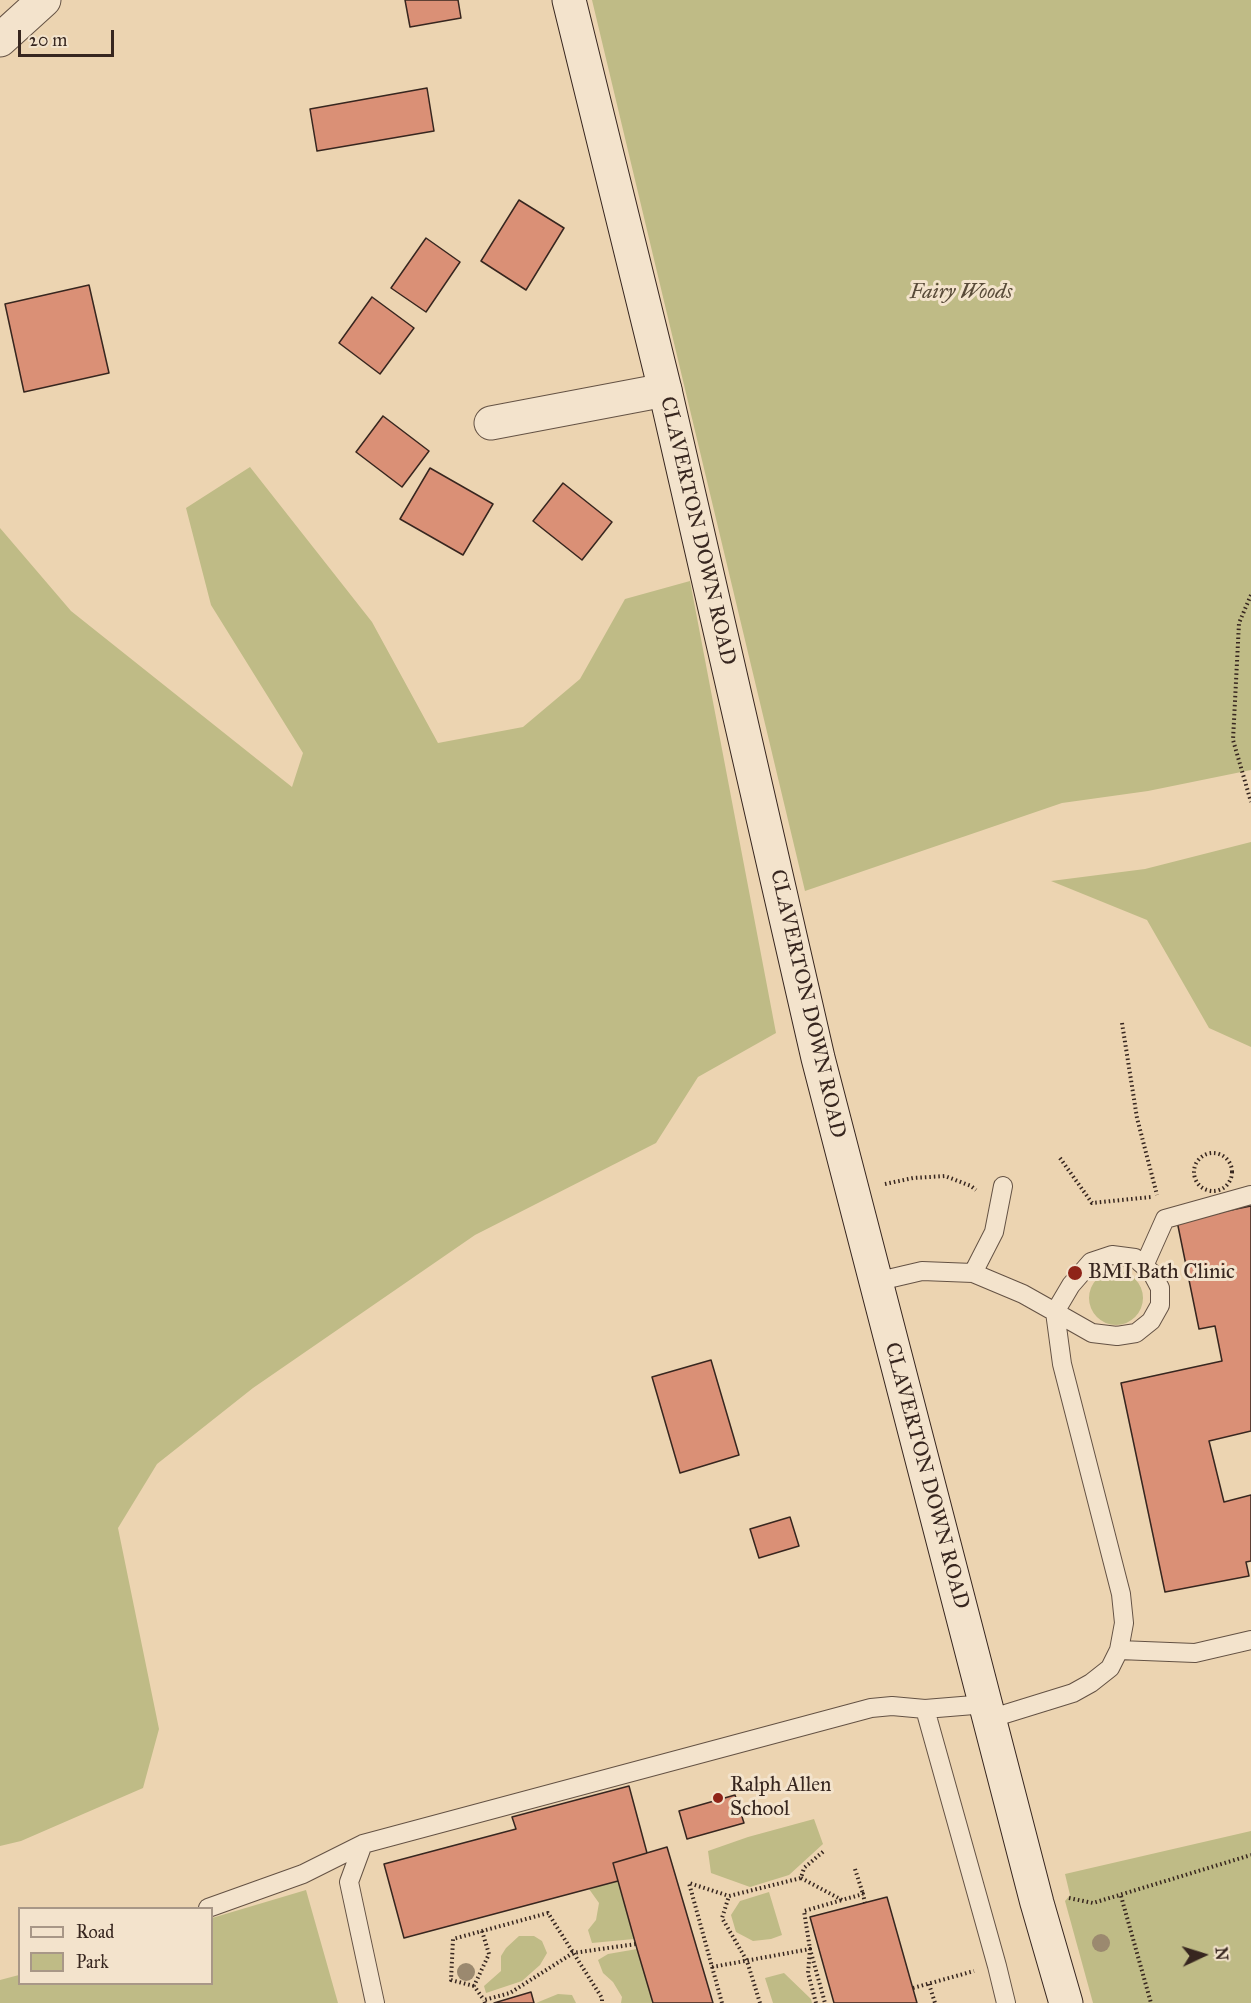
<!DOCTYPE html>
<style>
body{margin:0}
#map{position:relative;width:1251px;height:2003px;overflow:hidden;background:#ecd4b1;font-family:"IM FELL Great Primer",serif}
canvas{display:block}
.legend{position:absolute;left:18px;top:1907px;width:195px;height:78px;box-sizing:border-box;background:#f3e3cc;border:2px solid #a89787;margin:0;padding:8px 10px;list-style:none;font-size:18px;color:#37261f}
.legend li{display:flex;align-items:center;gap:12px;height:30px}
.legend b{width:30px;border:2px solid #a89787}
.north{position:absolute;left:1173px;top:1925px;width:60px;height:60px;-webkit-text-stroke:4px #f3e3cc;paint-order:stroke;rotate:86deg;font-size:16px;font-weight:700;line-height:24px;text-align:center;color:#37261f}
.north::after{content:'';display:block;margin:auto;width:21px;height:27px;background:#37261f;clip-path:polygon(50% 0,100% 100%,50% 72%,0 100%)}
.scale{position:absolute;left:18px;top:30px;width:96px;height:27px;box-sizing:border-box;border:3px solid #37261f;border-top:0;padding-left:8px;font-size:18px;line-height:21px;white-space:nowrap;color:#37261f;-webkit-text-stroke:4px #f3e3cc;paint-order:stroke}
</style>
<div id="map">
<canvas width="1251" height="2003"></canvas>
<ul class="legend">
<li><b style="height:8px;background:#f3e3cc"></b>Road</li>
<li><b style="height:16px;background:#bfbb86"></b>Park</li>
</ul>
<div class="north">N</div>
<div class="scale">20 m</div>
</div>
<script>
const c = document.querySelector('canvas').getContext('2d');
c.lineJoin = 'round';
function paint(path, color) {
  c.fillStyle = color;
  c.fill(path, 'evenodd');
}
function poly(rows) {
  const path = new Path2D();
  for (const r of rows) {
    if (r.length === 3) {
      path.moveTo(r[0] + r[2], r[1]);
      path.arc(r[0], r[1], r[2], 0, 2 * Math.PI);
      continue;
    }
    path.moveTo(r[0], r[1]);
    for (let i = 2; i < r.length; i += 2) path.lineTo(r[i], r[i + 1]);
  }
  return path;
}
function stroke(path, color, width, dash) {
  c.strokeStyle = color;
  c.lineWidth = width;
  c.lineCap = dash ? 'butt' : 'round';
  c.setLineDash(dash || []);
  c.stroke(path);
}
function label(font, color, halo, rows, align = 'center') {
  c.font = font + ' "IM FELL Great Primer",serif';
  c.lineWidth = 6;
  c.setLineDash([]);
  c.textBaseline = 'middle';
  c.strokeStyle = halo;
  c.fillStyle = color;
  for (const [text, x, y, turn = 0] of rows) {
    c.save();
    c.translate(x, y);
    c.rotate((+turn || 0) * Math.PI / 180);
    c.textAlign = isNaN(turn) ? turn : align;
    if (halo) c.strokeText(text, 0, 0);
    c.fillText(text, 0, 0);
    c.restore();
  }
}
paint(poly([
 [592,0,1251,0,1251,770,1148,791,1062,803,805,891],
 [250,467,372,622,438,743,523,727,580,679,625,599,690,581,776,1033,698,1077,656,1143,475,1235,253,1388,157,1464,118,1528,159,1729,143,1788,21,1841,0,1846,0,528,71,611,292,787,303,753,211,605,186,508],
 [1251,842,1251,1047,1209,1028,1147,920,1051,881,1145,869],
 [1116,1298,27],
 [814,1819,823,1844,789,1875,750,1887,711,1873,708,1851,748,1837],
 [1251,1831,1251,2003,1093,2003,1065,1901,1070,1895,1065,1874],
 [618,1881,634,1939,592,1943,588,1930,596,1920,599,1903,589,1889],
 [306,1890,338,2003,0,2003,0,1980,19,1975,20,1984,212,1984,212,1918],
 [769,1892,782,1935,771,1939,753,1941,736,1932,731,1915,740,1901],
 [519,1936,534,1936,542,1941,547,1953,540,1965,522,1981,486,1993,484,1986,501,1971,501,1956,506,1948],
 [637,1949,653,2003,621,2003,622,1997,613,1982,603,1973,598,1960,608,1954],
 [784,1973,811,1999,812,2003,773,2003,765,1978],
 [558,1994,572,1995,576,2003,536,2003]
]), '#bfbb86');
const building = poly([
 [405,0,458,0,461,18,410,27,405,0],
 [427,88,434,131,317,151,310,109,427,88],
 [519,200,564,228,526,290,481,261,519,200],
 [426,238,460,262,426,312,391,288,426,238],
 [89,285,109,373,24,392,5,304,89,285],
 [372,297,414,328,380,374,339,343,372,297],
 [383,416,429,451,402,487,356,452,383,416],
 [430,468,493,504,463,555,400,519,430,468],
 [563,483,612,522,582,560,533,521,563,483],
 [1251,1206,1251,1431,1209,1441,1224,1502,1251,1495,1251,1561,1246,1562,1249,1576,1165,1592,1121,1383,1222,1361,1215,1326,1199,1329,1177,1221,1251,1206],
 [711,1360,739,1455,680,1473,652,1377,711,1360],
 [790,1517,799,1546,759,1558,750,1529,790,1517],
 [629,1786,647,1853,613,1863,618,1881,404,1938,384,1864,516,1829,512,1817,629,1786],
 [735,1795,744,1823,687,1839,679,1811,735,1795],
 [667,1847,713,2003,653,2003,637,1949,613,1863,667,1847],
 [887,1897,917,2003,834,2003,810,1917,887,1897],
 [531,1992,534,2003,494,2003,531,1992]
]);
paint(building, '#da9076');
stroke(building, '#37261f', 1.5);
const lane = poly([
 [1112,1255,1135,1258,1152,1273,1160,1288,1160,1305,1151,1321,1136,1333,1117,1336,1092,1333,1055,1312,1071,1285,1091,1262,1112,1255],
 [1144,1266,1165,1219,1251,1195],
 [973,1273,994,1232,1003,1186],
 [875,1282,922,1271,973,1273,1023,1294,1055,1312,1062,1364,1121,1594,1124,1623,1119,1650],
 [925,1709,997,1966,1006,2003],
 [989,1719,1073,1693,1091,1683,1110,1668,1119,1650,1195,1653,1251,1640],
 [363,1844,349,1882,375,2003],
 [208,1908,303,1874,363,1844,871,1708,892,1706,925,1709,986,1704]
]);
const street = poly([
 [0,40,44,0],
 [491,423,665,390]
]);
const secondary = poly([
 [569,0,665,390,818,1058,1037,1903,1066,2003]
]);
stroke(lane, '#645244', 20);
stroke(street, '#645244', 35);
stroke(secondary, '#37261f', 35);
stroke(poly([
 [1251,595,1239,623,1233,740,1251,802],
 [1122,1023,1137,1118,1157,1195],
 [1213,1172,19],
 [1060,1158,1092,1203,1151,1197],
 [885,1184,913,1178,945,1176,971,1186,976,1190],
 [855,1869,863,1894],
 [801,1878,842,1900,863,1894,865,1903],
 [1121,1896,1151,2003],
 [1069,1898,1093,1903,1251,1855],
 [482,1931,489,1954,474,1986,484,2000],
 [712,1967,810,1949,825,2003],
 [929,1984,935,2003],
 [474,1986,451,1980,453,1939,548,1913,602,1998,602,2003],
 [913,1988,974,1971],
 [485,2003,484,2000,510,1993,573,1953,636,1944],
 [722,2003,689,1883,729,1896],
 [760,2003,747,1961,722,1918,729,1896,801,1878,804,1868,825,1850],
 [816,2003,808,1973,810,1949,804,1911,842,1900]
]), '#37261f', 4, [1.5, 3]);
stroke(lane, '#f3e3cc', 18);
stroke(street, '#f3e3cc', 33);
stroke(secondary, '#f3e3cc', 33);
c.fillStyle = '#9b896f';
for (const [x, y] of [
 [1101,1943],
 [466,1972]
]) {
  c.beginPath();
  c.arc(x, y, 9, 0, 2 * Math.PI);
  c.fill();
}
for (const [x, y, r, color] of [
 [1075,1273,8,"#8f2418"],
 [718,1798,6,"#8f2418"]
]) {
  const dot = new Path2D();
  dot.arc(x, y, r, 0, 2 * Math.PI);
  c.fillStyle = color;
  c.fill(dot);
  stroke(dot, '#f3e3cc', 2);
}
label('italic 21px', '#594b39', '#f3e3cc', [
 ["Fairy Woods",961,293]
]);
label('21px', '#37261f', '#f3e3cc', [
 ["CLAVERTON DOWN ROAD",697,531,77],
 ["CLAVERTON DOWN ROAD",807,1004,77],
 ["CLAVERTON DOWN ROAD",926,1476,75]
]);
label('21px', '#37261f', '#f3e3cc', [
 ["BMI Bath Clinic",1088,1273],
 ["Ralph Allen",730,1786],
 ["School",730,1810]
], 'left');
</script>
